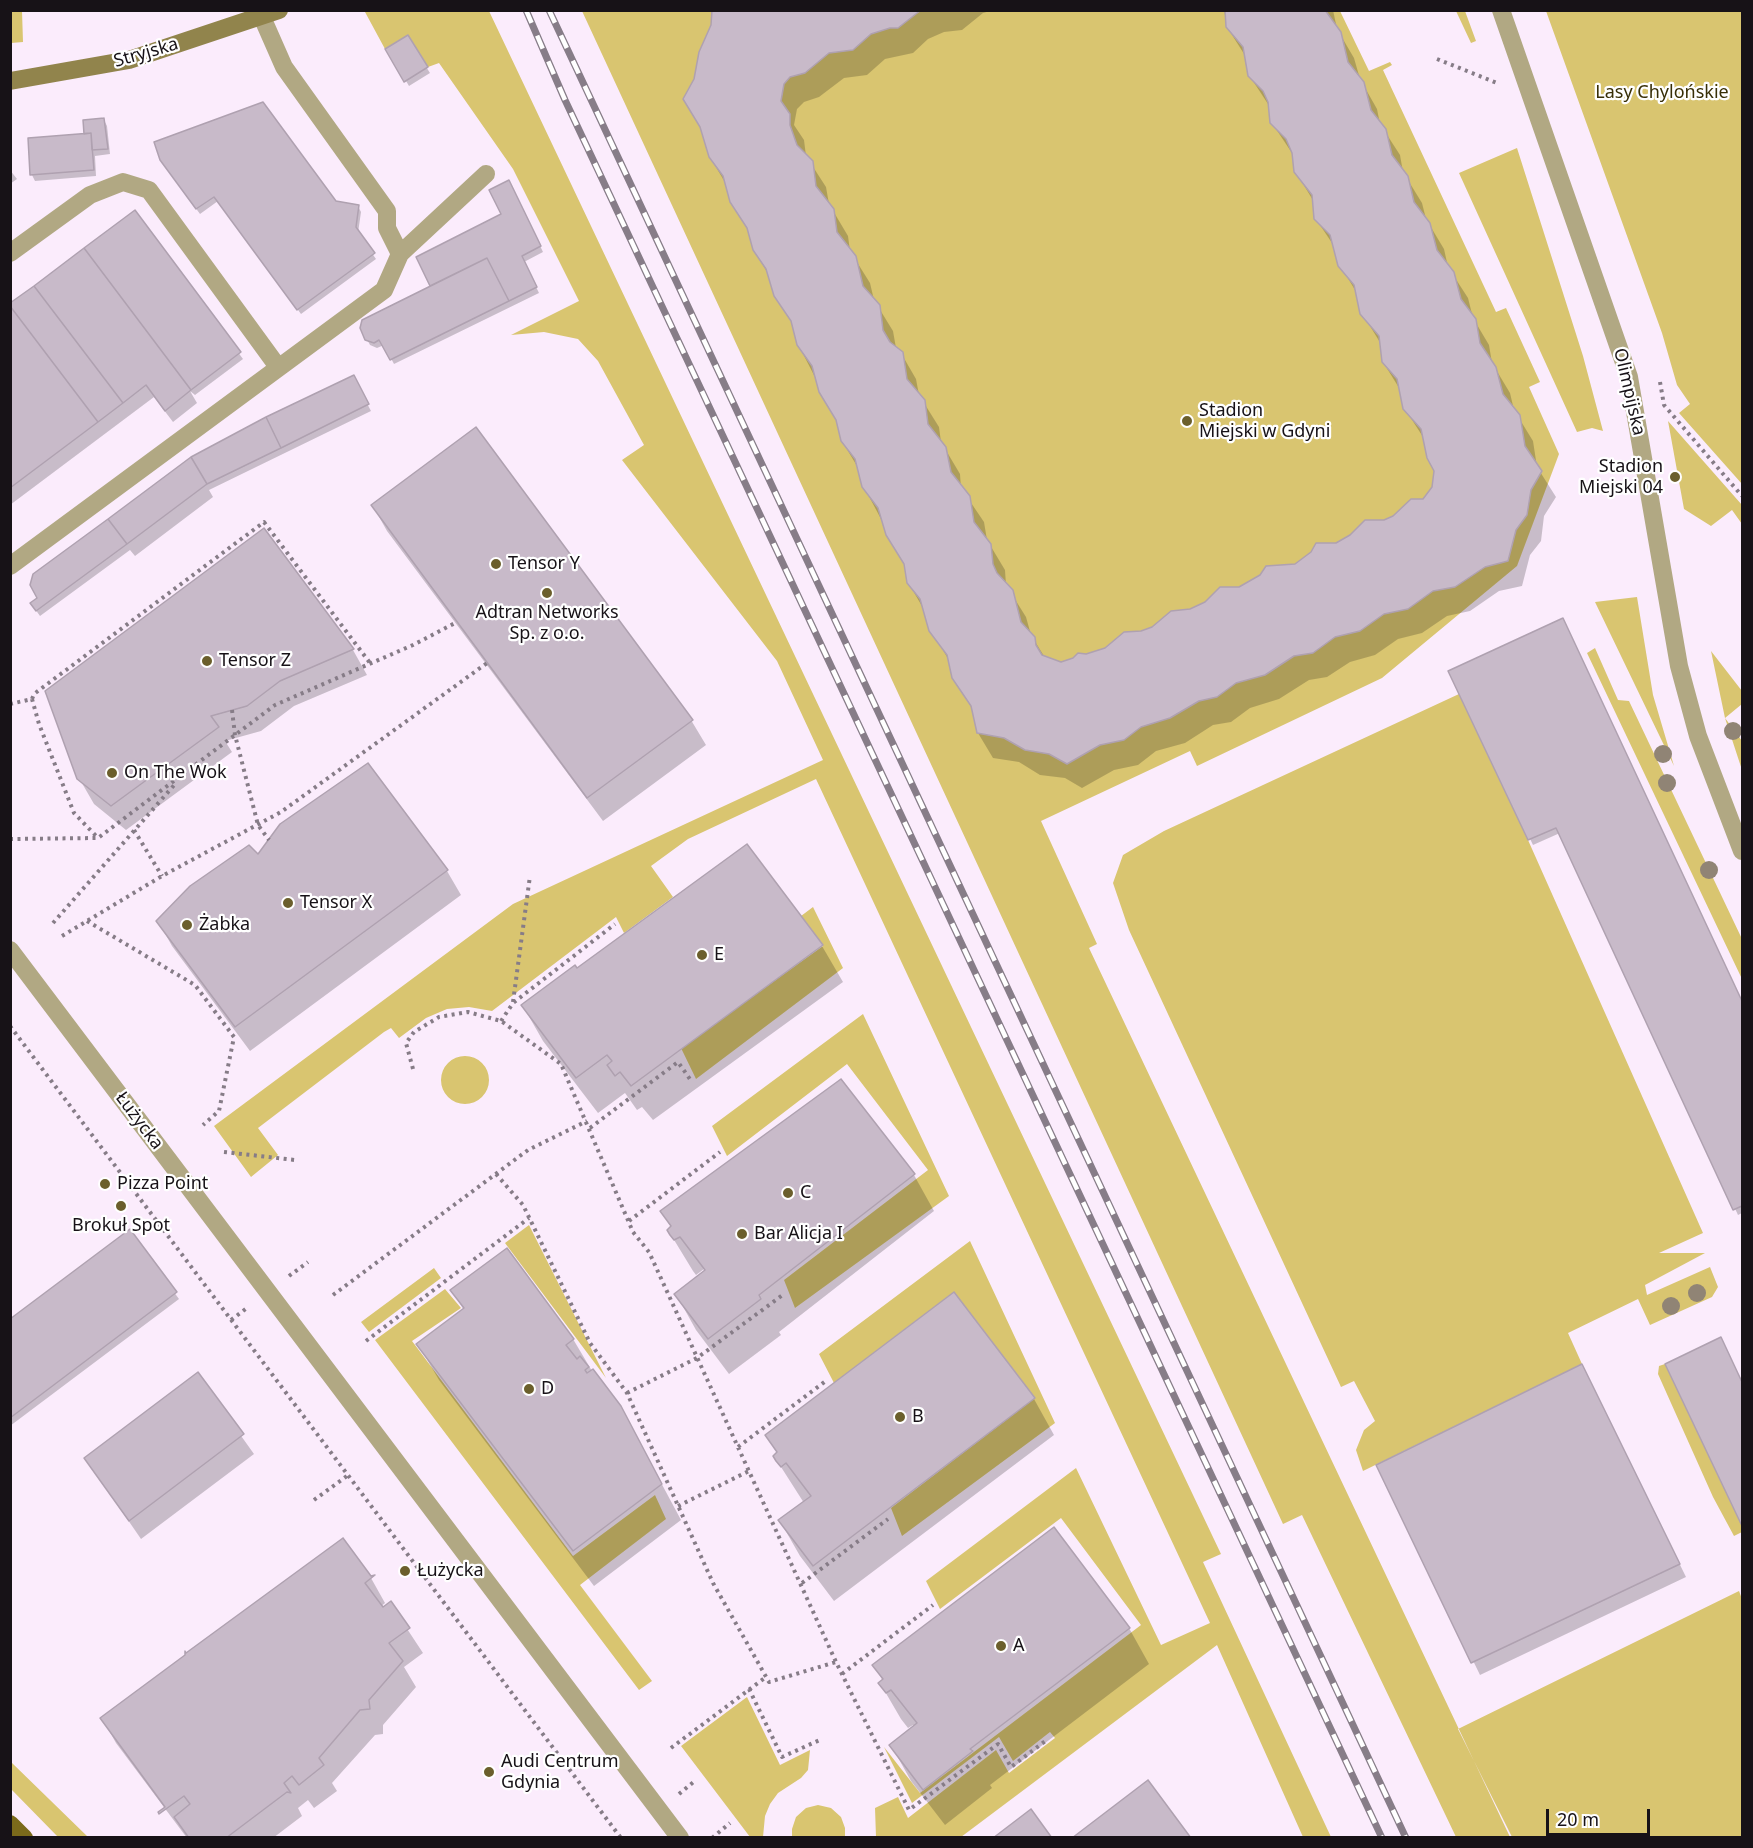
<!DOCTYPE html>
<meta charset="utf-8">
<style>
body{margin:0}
#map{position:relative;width:1753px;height:1848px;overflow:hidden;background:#fbecfc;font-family:"Noto Sans",sans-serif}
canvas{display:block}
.frame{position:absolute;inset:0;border:12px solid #171217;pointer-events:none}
.scale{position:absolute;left:1546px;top:1809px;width:104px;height:27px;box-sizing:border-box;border:3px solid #171217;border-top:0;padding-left:8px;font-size:18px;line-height:21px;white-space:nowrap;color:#171217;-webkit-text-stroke:4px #fff;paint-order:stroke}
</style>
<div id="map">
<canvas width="1753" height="1848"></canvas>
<div class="frame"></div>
<div class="scale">20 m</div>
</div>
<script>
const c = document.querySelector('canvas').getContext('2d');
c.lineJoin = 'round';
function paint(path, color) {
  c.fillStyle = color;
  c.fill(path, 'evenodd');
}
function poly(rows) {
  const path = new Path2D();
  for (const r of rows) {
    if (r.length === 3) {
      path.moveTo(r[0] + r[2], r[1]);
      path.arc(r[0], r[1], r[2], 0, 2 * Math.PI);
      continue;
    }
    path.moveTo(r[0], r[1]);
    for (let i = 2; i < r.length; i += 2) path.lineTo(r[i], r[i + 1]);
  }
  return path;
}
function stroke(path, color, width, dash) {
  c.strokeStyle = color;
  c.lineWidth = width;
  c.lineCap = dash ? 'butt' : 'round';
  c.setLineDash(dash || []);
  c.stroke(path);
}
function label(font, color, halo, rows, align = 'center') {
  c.font = font + ' "Noto Sans",sans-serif';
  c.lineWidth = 4.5;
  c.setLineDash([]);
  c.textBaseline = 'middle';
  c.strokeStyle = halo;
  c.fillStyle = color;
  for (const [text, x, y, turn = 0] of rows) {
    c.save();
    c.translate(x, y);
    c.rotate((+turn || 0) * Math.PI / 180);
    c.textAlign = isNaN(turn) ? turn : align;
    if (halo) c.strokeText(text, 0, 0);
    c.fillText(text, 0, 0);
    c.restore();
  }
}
paint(poly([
 [368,10,489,11,1221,1554,1203,1562,1331,1837,1303,1837,1217,1645,961,1837,876,1837,875,1808,898,1797,908,1818,996,1750,1009,1773,1055,1738,1050,1732,1013,1761,999,1737,912,1803,884,1747,920,1793,1141,1625,1061,1518,940,1609,926,1581,1076,1468,1161,1645,1210,1623,816,779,688,839,651,866,673,897,624,933,616,917,492,1011,469,1007,447,1009,426,1018,399,1038,391,1028,384,1032,258,1128,278,1155,251,1177,214,1126,513,904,823,760,777,661,622,460,644,445,598,361,578,339,544,332,511,335,579,301,513,169,439,63,428,67,408,35,385,49,365,12],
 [10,11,22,11,23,42,11,43],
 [582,11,1340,11,1369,71,1390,62,1392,65,1383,70,1496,312,1506,308,1540,382,1529,387,1559,454,1517,566,1382,678,1197,766,1190,751,1041,821,1097,944,1089,948,1510,1837,1456,1837,1302,1515,1283,1524],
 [1456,11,1465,11,1476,41,1471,43],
 [1546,11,1742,11,1742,484,1679,413,1690,404,1677,385,1662,333],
 [1517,148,1583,356,1603,431,1592,428,1577,432,1459,173],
 [1668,421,1742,505,1742,524,1732,510,1711,526,1684,509],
 [1637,597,1653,695,1674,766,1595,602],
 [1595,648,1618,700,1629,701,1742,939,1742,979,1587,653],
 [1711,651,1742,691,1742,704,1725,718,1742,741,1742,770,1725,718],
 [1459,694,1528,840,1703,1233,1659,1253,1705,1253,1645,1285,1647,1295,1710,1267,1718,1287,1712,1297,1650,1325,1638,1299,1568,1333,1582,1364,1363,1471,1356,1450,1364,1430,1375,1421,1354,1381,1341,1387,1129,930,1113,883,1123,855,1164,831],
 [813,907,843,968,696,1079,681,1048,823,946,801,916],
 [863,1014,949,1196,795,1308,784,1280,928,1170,847,1064,727,1156,712,1126],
 [465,1080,24],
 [529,1225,606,1378,505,1243],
 [970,1241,1055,1423,902,1536,891,1508,1035,1398,954,1292,834,1383,819,1354],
 [434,1268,441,1278,369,1332,361,1322],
 [445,1289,461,1308,412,1341,573,1556,655,1495,666,1519,580,1585,652,1681,639,1690,375,1340],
 [1665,1364,1742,1526,1742,1532,1734,1536,1713,1497,1658,1374,1659,1366],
 [1739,1591,1742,1599,1742,1837,1512,1837,1458,1729],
 [747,1697,780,1765,810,1750,808,1770,801,1778,778,1793,770,1804,765,1816,763,1837,750,1837,681,1746],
 [11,1762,88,1837,58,1837,11,1789],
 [818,1805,831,1808,841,1817,845,1828,845,1837,792,1837,792,1829,796,1817,806,1808]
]), '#d9c570');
paint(poly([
 [714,10,994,10,983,13,962,30,944,32,928,39,913,53,885,59,867,75,844,78,819,97,804,102,797,109,794,125,804,140,806,156,826,187,829,204,848,236,850,251,870,283,874,300,893,331,896,348,901,353,916,379,919,395,939,427,941,442,960,474,961,488,984,522,987,540,1005,570,1006,585,1026,617,1031,635,1047,661,1061,664,1106,650,1295,565,1423,501,1434,488,1436,471,1425,440,1405,409,1401,391,1383,362,1381,344,1362,313,1358,295,1340,265,1336,249,1316,219,1314,202,1296,172,1294,156,1272,123,1270,107,1249,75,1246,57,1227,27,1224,10,1333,10,1337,29,1354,58,1360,79,1377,109,1380,124,1400,155,1403,172,1422,203,1426,219,1444,249,1448,267,1468,298,1473,318,1489,345,1492,363,1510,393,1514,410,1533,441,1537,467,1556,497,1544,516,1541,541,1530,555,1522,586,1499,591,1470,611,1447,616,1422,633,1398,639,1375,655,1350,662,1327,677,1309,680,1279,699,1250,708,1231,722,1213,725,1185,743,1156,751,1138,765,1114,770,1082,788,1065,778,1040,775,1019,762,993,758,978,733,973,710,953,677,950,662,931,630,923,608,908,582,906,566,864,487,857,466,842,441,838,422,798,344,794,326,776,296,770,277,754,250,749,232,731,201,726,184,710,157,696,80,713,25],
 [407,37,430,73,409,86,387,49],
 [104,120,107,126,110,154,95,156,96,176,35,181,32,175,29,140,85,135],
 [165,166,358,206,361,212,358,233,376,259,301,314,218,201,200,214],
 [10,170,17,179,10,184],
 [512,187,543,252,524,262,539,293,394,364,384,345,377,348,370,345,361,328,432,287,418,258,503,215],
 [135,212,243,359,195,395,190,391,197,403,173,422,154,397,10,505,10,306],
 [353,377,371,411,209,490,213,497,135,556,130,550,40,616,35,609],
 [373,506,691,720,706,745,603,821,387,531],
 [264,530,353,650,367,675,294,706,261,731,225,741,232,752,126,830,94,804,79,778],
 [1566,625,1742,1003,1742,1213,1738,1215,1560,833,1533,845,1450,672],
 [746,846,822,946,843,982,653,1120,642,1107,637,1110,625,1093,598,1113,543,1041,523,1006,576,970],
 [259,856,447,871,461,895,250,1051,172,946,158,921],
 [841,1081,914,1175,934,1211,779,1332,781,1335,729,1374,696,1330,676,1294,706,1272,704,1269,696,1275,693,1271,668,1230,671,1227,662,1212],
 [130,1232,179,1299,10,1426,10,1321],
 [452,1291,573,1339,592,1371,620,1406,681,1520,594,1586,439,1380,418,1344,464,1310],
 [954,1294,1034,1399,1054,1435,834,1601,800,1556,780,1521,804,1503,774,1456,777,1453,767,1436],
 [1720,1339,1742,1381,1742,1523,1667,1365],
 [197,1374,254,1454,141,1539,86,1459],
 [1588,1378,1686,1577,1480,1675,1378,1465],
 [371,1578,385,1603,377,1610,379,1612,390,1603,423,1653,404,1667,416,1687,383,1725,383,1734,375,1735,332,1783,337,1791,314,1808,308,1800,298,1808,302,1816,273,1838,187,1838,116,1743,102,1718],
 [1129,1628,1149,1664,990,1785,992,1788,945,1825,911,1781,891,1745,915,1727,913,1725,908,1728,901,1719,880,1683,883,1681,874,1665]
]), '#0003');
const building = poly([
 [712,10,921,10,898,28,890,28,871,34,853,50,829,53,805,73,790,77,784,84,781,101,790,114,790,125,797,145,813,161,816,186,834,209,837,232,856,256,863,286,880,305,883,330,890,342,903,352,907,379,925,400,928,424,946,447,951,472,970,496,974,522,991,544,993,564,997,573,1013,590,1021,622,1035,637,1036,645,1042,655,1061,662,1073,658,1078,653,1086,654,1105,648,1124,632,1141,631,1152,627,1171,611,1190,609,1205,602,1220,587,1239,587,1260,575,1266,566,1295,564,1311,552,1316,543,1336,543,1350,535,1365,520,1384,520,1393,516,1411,499,1423,499,1432,487,1434,471,1427,458,1421,429,1403,409,1397,379,1382,362,1379,336,1360,314,1354,285,1338,266,1330,235,1314,219,1312,195,1294,172,1292,153,1286,139,1270,123,1268,102,1263,91,1248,76,1243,47,1226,27,1225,10,1325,10,1341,32,1348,62,1364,82,1371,110,1386,129,1392,155,1408,176,1414,202,1430,223,1437,250,1454,272,1461,299,1476,319,1480,343,1496,367,1503,394,1520,415,1525,446,1542,471,1531,490,1527,515,1516,530,1508,561,1485,567,1455,587,1433,591,1408,609,1384,614,1360,631,1335,637,1313,653,1294,656,1265,675,1236,683,1217,697,1199,701,1170,718,1141,727,1124,740,1100,745,1067,764,1049,754,1025,750,1004,738,977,733,971,706,952,678,947,655,929,631,920,599,907,583,904,564,886,535,878,508,862,487,855,459,841,441,836,420,819,392,812,366,797,345,791,321,774,296,766,269,753,250,747,228,730,202,723,176,709,157,700,127,683,99,694,79,699,52,711,25,712,10],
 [408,35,428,67,404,82,385,49,408,35],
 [263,102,336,201,359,205,356,227,375,253,297,310,214,197,196,209,160,160,154,142,263,102],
 [104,118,108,149,92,150,91,133,84,134,83,120,104,118],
 [91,133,94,170,30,175,28,138,91,133],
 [509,180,541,246,522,256,537,287,509,301,487,258,430,286,416,257,501,214,489,190,509,180],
 [135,210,241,352,191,390,84,248,135,210],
 [84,248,191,390,165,411,146,385,123,403,34,286,84,248],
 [487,258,509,301,390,360,379,340,374,343,365,340,360,328,362,320,487,258],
 [34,286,123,403,98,422,10,306,10,303,34,286],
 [10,306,98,422,10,488,10,306],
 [354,375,369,404,281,448,266,417,354,375],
 [266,417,281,448,207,484,191,457,266,417],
 [476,427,693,720,587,798,371,505,476,427],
 [191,457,207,484,127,544,108,519,191,457],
 [108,519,127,544,36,611,30,603,37,598,30,585,33,574,108,519],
 [264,528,354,649,280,681,247,706,211,716,219,727,111,806,77,779,45,691,264,528],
 [1563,618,1742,1001,1742,1206,1733,1210,1556,828,1528,840,1448,671,1563,618],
 [368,763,448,870,235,1027,156,921,190,886,249,845,258,854,280,824,368,763],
 [747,844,823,945,631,1086,620,1072,615,1076,607,1065,612,1061,607,1055,576,1078,521,1005,575,965,577,968,747,844],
 [841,1079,915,1174,759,1295,761,1299,708,1339,674,1294,705,1270,680,1237,674,1240,670,1235,667,1230,671,1226,660,1211,841,1079],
 [130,1229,177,1292,10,1418,10,1319,130,1229],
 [507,1248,574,1339,566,1345,577,1359,580,1356,589,1367,585,1370,587,1373,593,1369,621,1406,662,1484,573,1551,416,1344,464,1308,450,1290,507,1248],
 [954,1292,1035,1398,813,1566,778,1520,811,1496,786,1463,781,1467,776,1461,773,1456,777,1452,765,1435,954,1292],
 [1721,1337,1742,1382,1742,1526,1665,1364,1721,1337],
 [1582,1364,1680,1564,1471,1663,1376,1465,1582,1364],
 [198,1372,244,1434,129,1521,84,1458,198,1372],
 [1054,1527,1130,1628,970,1749,973,1751,923,1790,889,1745,917,1723,891,1690,886,1693,878,1683,883,1679,872,1665,1054,1527],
 [343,1538,371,1576,375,1575,365,1583,383,1607,391,1601,410,1628,389,1643,403,1661,369,1700,370,1709,360,1710,319,1758,324,1765,299,1785,292,1776,284,1783,291,1793,287,1792,226,1838,189,1838,174,1817,190,1804,184,1796,159,1814,158,1812,165,1807,100,1718,185,1655,185,1651,186,1653,343,1538],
 [1148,1780,1191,1838,1072,1838,1148,1780],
 [1031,1809,1052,1838,993,1838,1031,1809]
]);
paint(building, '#c8bac9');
stroke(building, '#afa1b0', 1.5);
stroke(poly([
 [1437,59,1497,83],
 [1660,382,1664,405,1742,496],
 [32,699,34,694,264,522,370,663],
 [10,704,32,699,39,724,74,813,98,838],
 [232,710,235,735,258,825,269,840],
 [134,830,162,876],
 [10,839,98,838,275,705,413,645,457,622],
 [87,921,195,985,234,1037,219,1111,203,1125],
 [53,923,176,783],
 [62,936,162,876,281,812,487,663],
 [513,1002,530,876],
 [501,1021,513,1003,615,924],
 [10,1026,621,1838],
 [413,1069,406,1043,414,1032,439,1017,468,1012,501,1021,561,1064,633,1232,649,1252,836,1662,909,1810,998,1744,1011,1767,1048,1739],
 [590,1128,678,1062,692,1082],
 [224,1152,295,1160],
 [496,1174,523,1205,590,1343,627,1393,713,1583,769,1682,836,1662],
 [629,1221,720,1152],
 [289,1276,308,1262],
 [333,1295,528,1150,587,1121],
 [231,1320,247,1308],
 [366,1341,529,1218],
 [627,1393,697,1358,784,1294],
 [738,1447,827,1380],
 [314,1500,347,1476],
 [678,1506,749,1471],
 [802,1583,888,1519],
 [842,1674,933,1605],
 [749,1689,782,1757,822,1739],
 [671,1748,766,1677],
 [679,1794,696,1780],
 [712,1838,730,1823]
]), '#867c87', 4, [3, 4.5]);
stroke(poly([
 [262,17,284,67,387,211,387,228,400,254],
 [10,253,90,195,123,182,149,190,278,367],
 [10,566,384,290,400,254,486,174]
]), '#b1a883', 18);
stroke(poly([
 [1501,10,1629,377,1679,666,1698,736,1742,851]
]), '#b1a883', 18);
stroke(poly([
 [10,950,680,1838]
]), '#b1a883', 18);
stroke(poly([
 [10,81,129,60,279,10]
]), '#91844c', 18);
stroke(poly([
 [10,1824,24,1838]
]), '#7b6a1b', 18);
const rail = poly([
 [526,10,565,100,1382,1838],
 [549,10,1406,1838]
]);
stroke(rail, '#877d88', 7);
stroke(rail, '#fff', 4.5, [14]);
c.fillStyle = '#908475';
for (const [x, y] of [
 [1733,731],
 [1663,754],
 [1667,783],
 [1709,870],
 [1697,1293],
 [1671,1306]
]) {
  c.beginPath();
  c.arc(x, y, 9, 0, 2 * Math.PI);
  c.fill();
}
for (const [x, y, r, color] of [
 [1187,421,6,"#6b5f2c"],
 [1675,477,6,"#6b5f2c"],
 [496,564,6,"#6b5f2c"],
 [547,593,6,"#6b5f2c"],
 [207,661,6,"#6b5f2c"],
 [112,773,6,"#6b5f2c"],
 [288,903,6,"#6b5f2c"],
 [187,925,6,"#6b5f2c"],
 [702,955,6,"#6b5f2c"],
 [105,1184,6,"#6b5f2c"],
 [788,1193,6,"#6b5f2c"],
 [121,1206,6,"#6b5f2c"],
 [742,1234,6,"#6b5f2c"],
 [529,1389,6,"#6b5f2c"],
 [900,1417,6,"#6b5f2c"],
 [405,1571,6,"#6b5f2c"],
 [1001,1646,6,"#6b5f2c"],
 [489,1772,6,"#6b5f2c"]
]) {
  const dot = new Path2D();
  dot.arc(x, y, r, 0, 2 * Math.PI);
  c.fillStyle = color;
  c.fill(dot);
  stroke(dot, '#fff', 2);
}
label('18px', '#171217', '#fff', [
 ["Stryjska",146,53,-16],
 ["Olimpijska",1629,392,77],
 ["Łużycka",139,1121,53]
]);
label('18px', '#382f06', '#fff', [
 ["Lasy Chylońskie",1662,93]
]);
label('18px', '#171217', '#fff', [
 ["Stadion",1199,411],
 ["Miejski w Gdyni",1199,432],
 ["Stadion",1663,467,"right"],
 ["Miejski 04",1663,488,"right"],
 ["Tensor Y",508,564],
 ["Adtran Networks",547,613,"center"],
 ["Sp. z o.o.",547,634,"center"],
 ["Tensor Z",219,661],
 ["On The Wok",124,773],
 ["Tensor X",300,903],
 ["Żabka",199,925],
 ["E",714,955],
 ["Pizza Point",117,1184],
 ["C",800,1193],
 ["Brokuł Spot",121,1226,"center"],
 ["Bar Alicja I",754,1234],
 ["D",541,1389],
 ["B",912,1417],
 ["Łużycka",417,1571],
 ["A",1013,1646],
 ["Audi Centrum",501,1762],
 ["Gdynia",501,1783]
], 'left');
</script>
